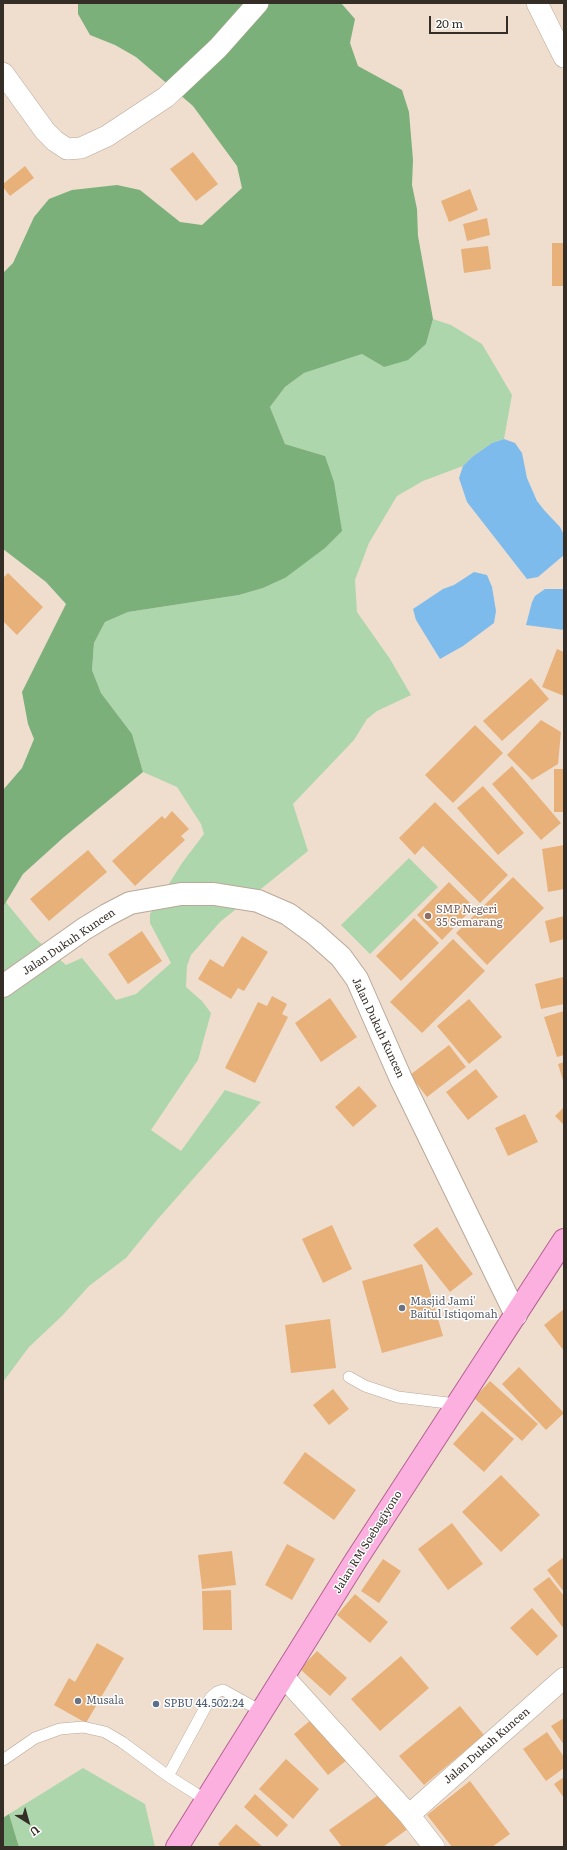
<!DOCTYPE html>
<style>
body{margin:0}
#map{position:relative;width:567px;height:1850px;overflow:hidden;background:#efdece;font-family:Literata,serif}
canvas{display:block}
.frame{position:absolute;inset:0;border:4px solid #342e27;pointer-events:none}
.north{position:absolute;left:8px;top:1802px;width:40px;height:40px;-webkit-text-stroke:3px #fff;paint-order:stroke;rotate:143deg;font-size:11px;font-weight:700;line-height:16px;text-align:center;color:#342e27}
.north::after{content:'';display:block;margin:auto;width:14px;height:18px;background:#342e27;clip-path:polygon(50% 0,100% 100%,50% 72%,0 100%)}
.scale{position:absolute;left:429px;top:16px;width:79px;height:18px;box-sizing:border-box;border:2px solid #342e27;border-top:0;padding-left:5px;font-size:12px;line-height:14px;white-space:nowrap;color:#342e27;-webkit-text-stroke:3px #fff;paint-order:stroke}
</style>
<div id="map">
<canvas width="567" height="1850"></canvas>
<div class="frame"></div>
<div class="north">U</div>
<div class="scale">20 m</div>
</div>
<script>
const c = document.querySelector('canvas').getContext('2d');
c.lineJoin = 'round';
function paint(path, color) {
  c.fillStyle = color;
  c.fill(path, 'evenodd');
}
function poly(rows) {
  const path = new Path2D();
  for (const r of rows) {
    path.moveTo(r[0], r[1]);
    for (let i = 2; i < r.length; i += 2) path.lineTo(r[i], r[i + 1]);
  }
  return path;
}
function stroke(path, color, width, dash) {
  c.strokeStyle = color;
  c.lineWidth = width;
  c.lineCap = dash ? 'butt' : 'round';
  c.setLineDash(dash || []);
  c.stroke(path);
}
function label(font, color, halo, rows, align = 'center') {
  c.font = font + ' Literata,serif';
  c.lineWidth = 3;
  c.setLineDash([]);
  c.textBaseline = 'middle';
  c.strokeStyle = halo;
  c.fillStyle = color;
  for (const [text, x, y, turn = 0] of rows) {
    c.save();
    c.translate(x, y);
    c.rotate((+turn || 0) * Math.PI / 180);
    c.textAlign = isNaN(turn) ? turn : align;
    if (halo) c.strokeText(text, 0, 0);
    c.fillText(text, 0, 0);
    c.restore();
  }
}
paint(poly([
 [433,319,451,325,482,344,512,395,504,439,492,443,472,457,463,466,423,481,397,496,369,543,355,580,357,612,390,659,411,695,377,711,367,719,354,740,293,804,308,851,220,922,191,955,187,966,186,987,202,1001,211,1013,198,1060,151,1130,181,1151,225,1090,261,1102,157,1220,126,1258,89,1286,62,1316,29,1347,3,1382,3,907,5,901,36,939,66,965,82,958,116,1000,136,994,171,963,150,923,150,914,182,863,204,834,201,824,177,787,143,772,132,734,101,693,92,670,94,643,105,622,128,612,239,595,263,588,285,578,325,456,285,444,270,407,285,387,304,373,362,354,384,367,426,344],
 [409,858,438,887,370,954,341,925],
 [83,1768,145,1804,155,1847,19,1847,9,1814]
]), '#aed6ad');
paint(poly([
 [78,3,341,3,355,19,350,43,358,66,402,90,409,112,413,160,412,185,417,209,418,236,433,319,426,344,408,360,384,367,362,354,304,373,285,387,270,407,285,444,325,456,334,482,342,531,325,548,285,578,263,588,239,595,128,612,105,622,94,643,92,670,101,693,132,734,143,772,64,837,23,874,3,907,3,790,22,768,34,739,28,724,22,692,66,604,46,582,3,549,3,273,13,263,34,217,49,199,72,190,117,185,140,190,180,222,202,225,242,188,237,166,193,106,136,57,115,45,90,35,78,14],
 [9,1814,19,1847,3,1847,3,1818]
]), '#7bb07b');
paint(poly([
 [504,439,515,443,522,453,527,478,537,501,544,510,560,527,564,535,564,555,538,577,527,579,467,502,459,478,463,466,472,457,492,443],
 [474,572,487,575,492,587,496,611,494,623,463,646,440,659,416,620,413,609,443,589,454,585],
 [545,589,564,589,564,630,526,625,532,602,535,596]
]), '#7cbbec');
paint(poly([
 [193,152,218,184,196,201,170,169],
 [25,166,34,178,10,196,3,187,3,184],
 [470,189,478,210,449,222,441,201],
 [487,218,490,235,467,241,463,224],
 [552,243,564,243,564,286,552,286],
 [488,246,491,269,464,273,461,249],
 [8,573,43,607,17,635,3,621,3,578],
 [557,649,564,652,564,696,542,687],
 [531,678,549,699,502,741,483,721],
 [541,720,561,732,558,764,532,780,507,755],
 [475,725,503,753,453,803,425,775],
 [512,766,561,823,541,840,492,784],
 [554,769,564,769,564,812,554,812],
 [483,786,524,833,498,855,457,808],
 [435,802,508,875,480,903,423,846,415,855,399,838],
 [172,811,189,829,181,836,185,840,135,886,112,861,162,816,165,819],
 [564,845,564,889,548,892,542,849],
 [88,850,107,872,49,921,30,899],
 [513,877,544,908,487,965,456,933],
 [449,882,474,907,442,940,417,915],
 [564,916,564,939,550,943,545,921],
 [414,918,439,943,401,981,376,956],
 [142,931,162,961,128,984,108,954],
 [242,936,268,952,244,991,238,988,231,999,198,979,210,959,223,967],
 [453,939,485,971,422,1033,390,1002],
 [563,977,564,1004,541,1009,535,984],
 [272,996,287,1004,282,1014,288,1017,255,1083,225,1068,258,1002,267,1006],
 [330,998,357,1037,321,1062,295,1023],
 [469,999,502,1037,469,1064,437,1026],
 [564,1011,564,1055,557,1057,544,1017],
 [449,1045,466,1067,427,1097,410,1075],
 [564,1062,564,1084,558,1064],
 [476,1069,498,1097,468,1120,446,1092],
 [359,1086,377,1106,353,1127,335,1107],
 [564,1107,564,1125,555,1116],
 [525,1114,538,1142,508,1156,495,1128],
 [332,1225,352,1269,323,1283,302,1239],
 [437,1227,473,1274,450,1292,413,1245],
 [422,1264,443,1336,382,1353,362,1281],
 [564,1309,564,1351,544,1325],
 [330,1319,336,1368,291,1373,285,1325],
 [519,1367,564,1413,546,1430,502,1384],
 [490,1381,538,1424,522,1441,474,1398],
 [333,1389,349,1409,329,1425,313,1405],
 [482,1411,514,1439,484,1472,453,1444],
 [305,1452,356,1490,334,1520,283,1483],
 [501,1475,540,1515,501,1552,462,1512],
 [452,1523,483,1564,448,1590,418,1549],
 [287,1544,315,1559,292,1600,265,1585],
 [232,1551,236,1585,202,1589,198,1555],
 [564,1557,564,1592,547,1570],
 [383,1559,401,1571,379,1603,361,1591],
 [549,1577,564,1596,564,1629,533,1589],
 [231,1590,232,1630,203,1630,202,1591],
 [355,1594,388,1622,370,1643,337,1615],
 [532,1608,558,1636,537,1656,510,1628],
 [97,1643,124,1658,86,1723,54,1705,69,1678,75,1682],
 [317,1651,347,1678,330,1696,300,1669],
 [401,1656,429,1688,380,1731,351,1699],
 [460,1706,484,1735,424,1785,399,1756],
 [317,1715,351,1757,328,1775,294,1734],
 [564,1718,564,1745,551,1726],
 [547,1732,564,1757,564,1768,546,1781,523,1749],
 [286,1759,319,1789,293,1819,259,1789],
 [564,1777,564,1798,554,1784],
 [470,1781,510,1834,492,1847,452,1847,427,1815],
 [384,1791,409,1828,383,1847,342,1847,329,1830],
 [255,1794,288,1825,277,1837,244,1807],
 [236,1824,263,1847,221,1847,218,1844]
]), '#e8b17a');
const service = poly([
 [349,1377,365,1386,398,1397,456,1404],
 [3,1760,35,1738,60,1729,83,1727,105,1732,122,1742,168,1776],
 [206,1800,168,1776,211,1697,217,1692,223,1690,261,1711]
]);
const minor = poly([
 [537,3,564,57],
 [3,73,45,131,55,141,67,149,81,148,107,136,166,97,218,48,258,3],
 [284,1677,409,1815,434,1847],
 [409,1815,564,1678]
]);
const tertiary = poly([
 [3,986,84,929,107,915,130,903,181,894,214,894,258,901,288,914,314,933,341,957,357,979,401,1079,516,1315]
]);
const primary = poly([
 [177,1847,356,1560,564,1240]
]);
stroke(service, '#b9a899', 12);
stroke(minor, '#b9a899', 22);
stroke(tertiary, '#b9a899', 24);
stroke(primary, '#b46192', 24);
stroke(service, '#fff', 11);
stroke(minor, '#fff', 21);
stroke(tertiary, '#fff', 22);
stroke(primary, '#fbb0e0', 22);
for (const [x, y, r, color] of [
 [428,916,4,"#8d6e63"],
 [402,1308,4,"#6b7280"],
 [78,1701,4,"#6b7280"],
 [156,1704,4,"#5c6f8a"]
]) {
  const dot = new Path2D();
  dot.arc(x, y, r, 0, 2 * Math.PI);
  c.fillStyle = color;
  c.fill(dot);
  stroke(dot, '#fff', 1.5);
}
label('11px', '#785e54', '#fff', [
 ["SMP Negeri",436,910],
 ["35 Semarang",436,923]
], 'left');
label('11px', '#342e27', '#fff', [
 ["Jalan Dukuh Kuncen",69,942,-34],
 ["Jalan Dukuh Kuncen",378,1028,65],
 ["Jalan RM Soebagiyono",368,1542,-58],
 ["Jalan Dukuh Kuncen",487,1746,-41]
]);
label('11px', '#5b616d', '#fff', [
 ["Masjid Jami'",410,1302],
 ["Baitul Istiqomah",410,1315],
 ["Musala",86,1701]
], 'left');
label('11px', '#4e5e75', '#fff', [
 ["SPBU 44.502.24",164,1704]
], 'left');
</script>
